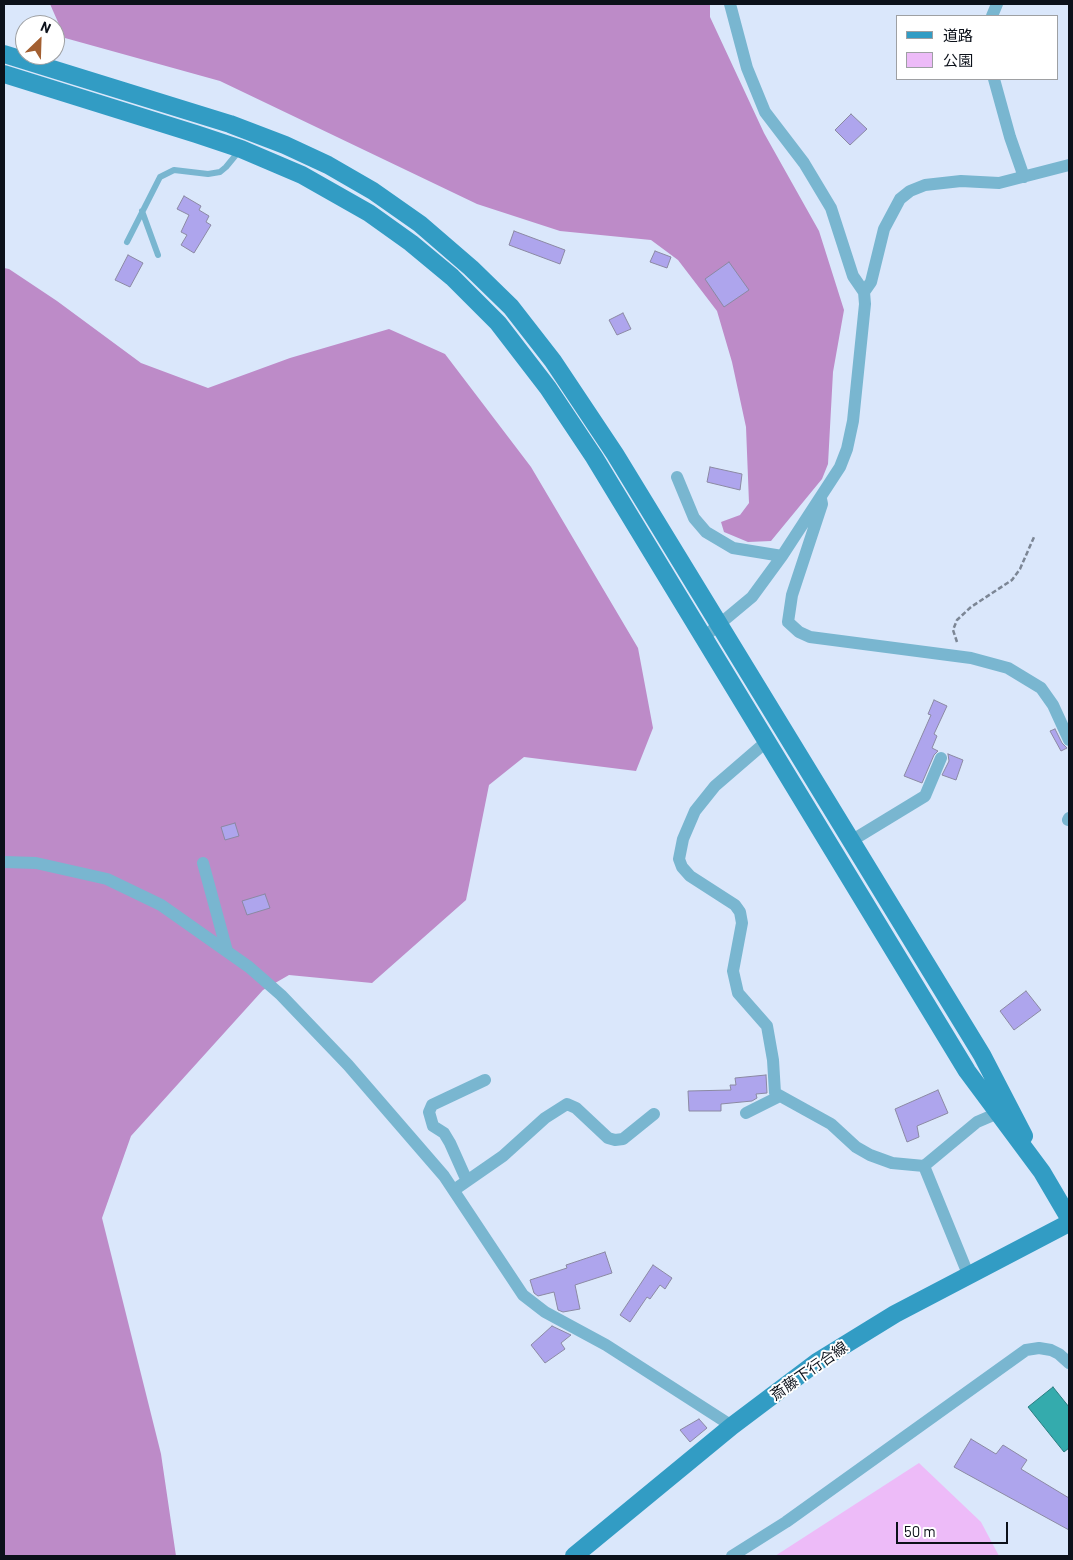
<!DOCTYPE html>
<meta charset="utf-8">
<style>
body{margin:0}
#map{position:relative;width:1073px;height:1560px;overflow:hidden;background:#dae7fb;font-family:Barlow,"Noto Sans JP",sans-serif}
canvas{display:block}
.frame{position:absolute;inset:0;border:5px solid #0c111a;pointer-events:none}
.legend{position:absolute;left:896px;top:15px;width:162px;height:65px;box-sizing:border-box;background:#fff;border:1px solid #9ea0a3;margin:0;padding:6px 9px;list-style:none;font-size:15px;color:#0c111a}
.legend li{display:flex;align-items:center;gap:10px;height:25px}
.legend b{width:25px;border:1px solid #9ea0a3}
.north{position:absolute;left:15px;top:15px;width:50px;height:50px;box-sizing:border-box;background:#fff;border:1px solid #9ea0a3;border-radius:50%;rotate:24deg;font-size:14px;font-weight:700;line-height:20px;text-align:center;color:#0c111a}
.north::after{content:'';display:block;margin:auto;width:18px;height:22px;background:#a35f31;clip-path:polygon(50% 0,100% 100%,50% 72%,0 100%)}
.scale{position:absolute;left:896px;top:1522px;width:112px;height:22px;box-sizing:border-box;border:2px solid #0c111a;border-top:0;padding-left:6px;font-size:15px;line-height:18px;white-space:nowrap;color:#0c111a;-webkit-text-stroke:4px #fff;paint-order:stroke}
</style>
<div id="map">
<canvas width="1073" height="1560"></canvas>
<div class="frame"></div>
<ul class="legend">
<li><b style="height:6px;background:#329cc4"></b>道路</li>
<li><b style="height:14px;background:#edbbf8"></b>公園</li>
</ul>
<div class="north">N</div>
<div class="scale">50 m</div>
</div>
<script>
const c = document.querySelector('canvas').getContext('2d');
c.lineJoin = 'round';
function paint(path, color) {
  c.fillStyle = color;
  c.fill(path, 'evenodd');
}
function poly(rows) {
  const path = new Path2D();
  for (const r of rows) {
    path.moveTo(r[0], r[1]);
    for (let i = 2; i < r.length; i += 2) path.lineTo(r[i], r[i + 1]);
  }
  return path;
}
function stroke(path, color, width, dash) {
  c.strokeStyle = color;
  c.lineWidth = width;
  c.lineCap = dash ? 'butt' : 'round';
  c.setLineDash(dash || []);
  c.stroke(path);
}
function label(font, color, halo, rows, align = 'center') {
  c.font = font + ' Barlow,"Noto Sans JP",sans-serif';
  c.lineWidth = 4;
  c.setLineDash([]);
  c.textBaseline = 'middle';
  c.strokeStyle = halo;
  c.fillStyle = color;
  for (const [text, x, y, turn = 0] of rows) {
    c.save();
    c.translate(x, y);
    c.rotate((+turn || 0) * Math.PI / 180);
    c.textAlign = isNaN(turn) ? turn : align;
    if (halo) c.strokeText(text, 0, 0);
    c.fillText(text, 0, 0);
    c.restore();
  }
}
paint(poly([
 [919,1463,981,1522,999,1556,775,1556]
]), '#edbbf8');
paint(poly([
 [50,4,710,4,710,17,764,133,819,231,844,310,833,372,828,464,822,479,771,541,748,542,724,532,721,522,740,515,749,503,746,427,732,362,717,311,678,260,651,240,560,231,477,204,220,81,65,38],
 [4,268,9,269,57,301,141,363,208,388,290,358,389,329,445,354,531,467,638,648,653,728,636,771,524,757,489,785,466,900,372,983,289,975,263,990,131,1136,102,1218,161,1454,176,1556,4,1556]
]), '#bd8bc8');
const water = poly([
 [1053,1387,1069,1407,1069,1448,1064,1452,1028,1407,1053,1387]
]);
paint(water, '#34abad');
stroke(water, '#287d81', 1);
const building = poly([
 [851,114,867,129,850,145,835,130,851,114],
 [184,196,201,206,199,210,209,216,206,222,211,225,194,253,181,245,187,235,181,232,189,215,177,209,184,196],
 [514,231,565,250,560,264,509,245,514,231],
 [655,251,671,257,667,268,650,262,655,251],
 [128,255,143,263,130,287,115,280,128,255],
 [729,262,749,290,724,307,705,279,729,262],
 [623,313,631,329,617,335,609,320,623,313],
 [710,467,742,474,740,490,707,482,710,467],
 [934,700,947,706,934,734,937,736,932,748,938,751,934,755,922,783,904,776,931,715,928,714,934,700],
 [1055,729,1062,743,1067,748,1061,751,1050,731,1055,729],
 [948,754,963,760,956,780,942,775,949,761,948,754],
 [235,823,239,836,225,840,221,827,235,823],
 [265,894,270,908,247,915,242,901,265,894],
 [1026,991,1041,1010,1014,1030,1000,1011,1026,991],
 [766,1075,767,1093,756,1094,757,1098,752,1101,721,1104,721,1111,689,1111,688,1091,731,1090,730,1085,736,1085,735,1078,766,1075],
 [938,1090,948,1113,917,1126,919,1137,907,1142,895,1109,938,1090],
 [605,1252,612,1273,575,1285,580,1309,563,1312,558,1310,554,1292,538,1296,534,1293,530,1280,567,1268,566,1265,605,1252],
 [653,1265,672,1278,665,1289,660,1285,650,1299,647,1297,630,1322,620,1315,653,1265],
 [552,1326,571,1335,561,1343,565,1349,545,1363,531,1345,552,1326],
 [699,1419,707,1428,690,1442,680,1430,699,1419],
 [971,1439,996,1454,1003,1445,1027,1460,1021,1469,1069,1498,1069,1530,954,1467,971,1439]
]);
paint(building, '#aea5ed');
stroke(building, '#8b89a3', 1);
stroke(poly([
 [957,642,953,630,957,620,971,607,1012,580,1020,569,1034,537]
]), '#7c8695', 2.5, [5, 2.5]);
stroke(poly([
 [142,211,158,255],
 [127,242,160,177,174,170,208,174,220,172,226,167,240,150]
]), '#79b6d0', 6);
stroke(poly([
 [992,16,997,4],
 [994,79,1010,137,1024,177],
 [864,292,871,282,884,229,900,199,910,191,925,185,961,181,999,183,1069,165],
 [677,477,694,518,706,532,733,548,782,556],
 [821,499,822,504,792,595,788,622,799,632,810,637,971,658,1008,668,1041,688,1053,705,1069,740],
 [704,637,752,597,782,556,840,467,847,449,853,421,865,304,864,292,853,276,831,208,804,163,765,112,747,68,730,4],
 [766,742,715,786,695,811,683,839,679,859,682,867,690,876,735,905,740,912,742,923,733,971,738,993,767,1026,773,1060,775,1093,831,1124,856,1147,870,1155,892,1163,924,1166,968,1274],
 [1068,820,1069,818],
 [851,841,925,796,941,758],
 [4,862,36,863,107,879,161,905,249,967,281,995,348,1065,444,1176,523,1295,545,1312,606,1345,732,1426],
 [203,863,227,951],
 [746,1113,780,1096],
 [924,1166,977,1122,998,1113],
 [467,1181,450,1143,444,1133,433,1126,429,1112,432,1105,485,1080],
 [454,1190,503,1156,545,1118,567,1104,576,1108,608,1138,615,1140,623,1139,654,1114],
 [732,1556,786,1522,1026,1350,1039,1348,1051,1350,1059,1354,1069,1363]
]), '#79b6d0', 12);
stroke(poly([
 [4,54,230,124,285,145,328,165,373,191,420,224,471,268,511,307,553,361,615,454,982,1055,1024,1136],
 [4,74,196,134,241,149,302,175,369,213,411,243,452,277,498,323,548,388,594,457,967,1071,1042,1172,1069,1218],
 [574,1556,732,1426,817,1362,895,1314,1069,1223]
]), '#329cc4', 18);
label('15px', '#0c111a', '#fff', [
 ["斎藤下行合線",809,1371,-35]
]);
</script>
